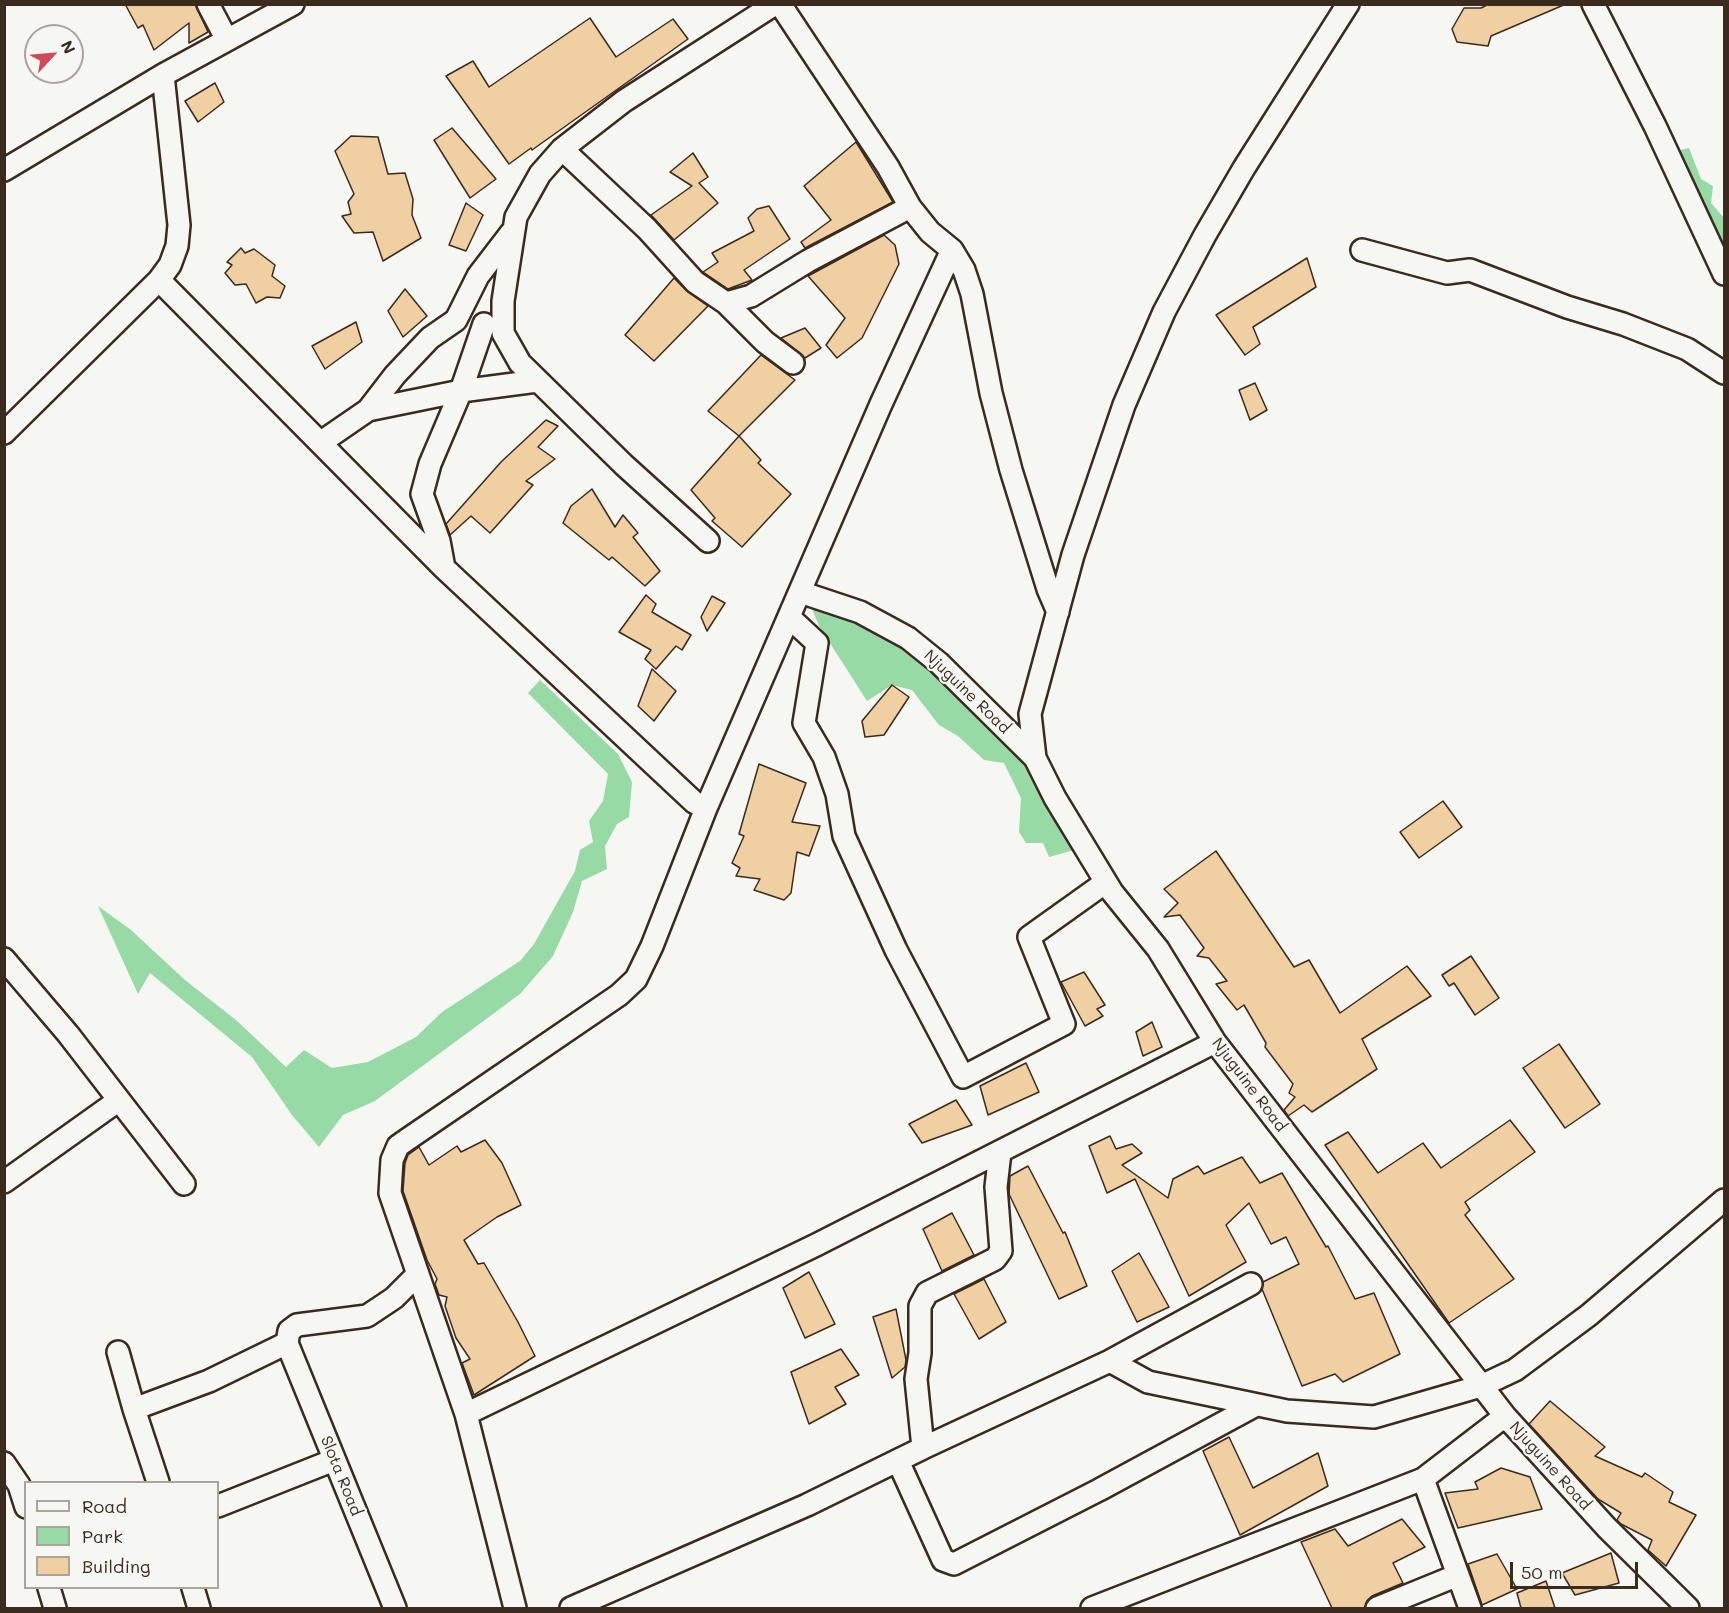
<!DOCTYPE html>
<style>
body{margin:0}
#map{position:relative;width:1729px;height:1613px;overflow:hidden;background:#f6f6f2;font-family:Mali,sans-serif}
canvas{display:block}
.frame{position:absolute;inset:0;border:6px solid #3b2a1e;pointer-events:none}
.legend{position:absolute;left:24px;top:1481px;width:195px;height:108px;box-sizing:border-box;background:#f6f6f2;border:2px solid #aba49d;margin:0;padding:8px 10px;list-style:none;font-size:18px;color:#3b2a1e}
.legend li{display:flex;align-items:center;gap:12px;height:30px}
.legend b{width:30px;border:2px solid #aba49d}
.north{position:absolute;left:24px;top:24px;width:60px;height:60px;box-sizing:border-box;background:#f6f6f2;border:2px solid #aba49d;border-radius:50%;rotate:64deg;font-size:16px;font-weight:700;line-height:24px;text-align:center;color:#3b2a1e}
.north::after{content:'';display:block;margin:auto;width:21px;height:27px;background:#d1495b;clip-path:polygon(50% 0,100% 100%,50% 72%,0 100%)}
.scale{position:absolute;left:1510px;top:1562px;width:128px;height:27px;box-sizing:border-box;border:3px solid #3b2a1e;border-top:0;padding-left:8px;font-size:18px;line-height:21px;white-space:nowrap;color:#3b2a1e;-webkit-text-stroke:4px #f6f6f2;paint-order:stroke}
</style>
<div id="map">
<canvas width="1729" height="1613"></canvas>
<div class="frame"></div>
<ul class="legend">
<li><b style="height:8px;background:#f6f6f2"></b>Road</li>
<li><b style="height:16px;background:#97daa6"></b>Park</li>
<li><b style="height:16px;background:#f0d0a2"></b>Building</li>
</ul>
<div class="north">N</div>
<div class="scale">50 m</div>
</div>
<script>
const c = document.querySelector('canvas').getContext('2d');
c.lineJoin = 'round';
function paint(path, color) {
  c.fillStyle = color;
  c.fill(path, 'evenodd');
}
function poly(rows) {
  const path = new Path2D();
  for (const r of rows) {
    path.moveTo(r[0], r[1]);
    for (let i = 2; i < r.length; i += 2) path.lineTo(r[i], r[i + 1]);
  }
  return path;
}
function stroke(path, color, width, dash) {
  c.strokeStyle = color;
  c.lineWidth = width;
  c.lineCap = dash ? 'butt' : 'round';
  c.setLineDash(dash || []);
  c.stroke(path);
}
function label(font, color, halo, rows, align = 'center') {
  c.font = font + ' Mali,sans-serif';
  c.lineWidth = 4.5;
  c.setLineDash([]);
  c.textBaseline = 'middle';
  c.strokeStyle = halo;
  c.fillStyle = color;
  for (const [text, x, y, turn = 0] of rows) {
    c.save();
    c.translate(x, y);
    c.rotate((+turn || 0) * Math.PI / 180);
    c.textAlign = isNaN(turn) ? turn : align;
    if (halo) c.strokeText(text, 0, 0);
    c.fillText(text, 0, 0);
    c.restore();
  }
}
paint(poly([
 [1689,148,1701,179,1713,186,1711,203,1724,218,1724,257,1716,230,1707,218,1676,151],
 [811,606,908,638,1035,758,1085,847,1049,857,1043,843,1026,843,1019,832,1021,798,1004,763,984,760,958,736,939,725,912,690,892,685,867,701,819,626],
 [540,680,618,754,632,782,629,817,617,824,605,846,607,869,582,881,573,912,553,956,520,994,375,1101,343,1115,319,1147,292,1115,252,1057,150,973,138,994,98,906,131,930,185,980,236,1020,286,1067,304,1050,332,1068,368,1062,416,1037,442,1012,520,961,534,944,575,871,580,850,593,842,589,821,603,801,608,774,528,693]
]), '#97daa6');
const building = poly([
 [125,4,195,4,208,32,189,43,189,23,154,50,143,25,138,28,125,4],
 [1489,4,1566,4,1491,36,1488,46,1457,42,1452,29,1464,8,1481,8,1489,4],
 [590,18,616,57,673,19,688,39,532,150,531,148,509,164,446,76,473,61,489,87,590,18],
 [215,83,224,102,198,122,185,101,215,83],
 [452,128,496,179,470,198,434,140,452,128],
 [351,136,378,137,388,174,405,173,413,199,412,215,421,238,383,261,373,232,354,233,342,216,351,214,348,202,354,194,335,151,351,136],
 [856,142,893,202,805,248,801,242,831,220,804,186,856,142],
 [693,153,708,177,699,183,718,203,674,240,651,215,692,186,670,172,693,153],
 [466,203,483,215,466,251,449,245,466,203],
 [769,206,790,239,744,270,752,280,728,289,703,272,718,262,712,253,754,231,748,218,757,209,769,206],
 [884,235,895,245,899,264,862,338,837,358,826,345,845,318,808,276,884,235],
 [241,248,245,253,254,249,275,265,272,276,285,286,280,298,267,297,256,303,246,284,235,285,225,273,232,265,227,262,241,248],
 [1307,258,1316,287,1253,327,1260,344,1245,355,1216,315,1307,258],
 [674,278,688,292,708,306,654,361,625,335,674,278],
 [405,289,427,316,403,337,388,311,405,289],
 [356,322,362,342,325,369,312,346,356,322],
 [805,328,821,348,805,358,781,338,805,328],
 [761,355,795,380,739,436,708,411,761,355],
 [1255,383,1267,410,1250,420,1239,390,1255,383],
 [546,420,558,426,538,447,555,459,526,481,533,485,490,533,471,516,450,535,446,524,501,462,546,420],
 [739,436,761,460,758,463,791,494,742,547,712,521,715,518,691,490,739,436],
 [592,489,615,527,623,515,638,533,633,537,660,571,645,586,612,557,609,560,563,523,571,506,592,489],
 [646,595,656,604,652,612,691,635,682,650,676,646,656,669,645,659,651,650,619,632,646,595],
 [712,596,725,603,707,631,701,617,712,596],
 [652,669,676,691,654,721,638,706,652,669],
 [892,685,909,697,884,735,865,737,862,721,892,685],
 [759,764,806,783,792,822,820,826,809,856,797,852,791,893,784,900,754,890,760,879,736,876,740,868,732,863,744,836,739,834,759,764],
 [1443,801,1462,827,1419,858,1400,832,1443,801],
 [1216,851,1294,967,1309,960,1340,1013,1407,966,1431,996,1362,1039,1377,1069,1312,1112,1304,1105,1288,1116,1284,1110,1295,1097,1289,1093,1293,1084,1265,1047,1266,1043,1244,1005,1237,1010,1216,984,1227,981,1209,958,1197,956,1204,948,1180,915,1164,917,1178,903,1164,889,1216,851],
 [1471,956,1499,998,1475,1015,1454,983,1449,986,1442,975,1471,956],
 [1084,972,1105,1005,1097,1009,1103,1016,1085,1026,1061,982,1084,972],
 [1152,1022,1162,1047,1143,1056,1136,1032,1152,1022],
 [1559,1044,1600,1104,1565,1128,1523,1068,1559,1044],
 [1026,1063,1039,1092,988,1115,980,1086,1026,1063],
 [956,1100,972,1125,922,1143,909,1124,956,1100],
 [1510,1120,1535,1152,1465,1202,1470,1210,1465,1215,1514,1279,1449,1323,1325,1145,1348,1132,1378,1173,1423,1143,1441,1168,1510,1120],
 [1110,1136,1116,1149,1132,1144,1142,1153,1122,1165,1168,1198,1173,1179,1198,1166,1204,1174,1242,1157,1260,1183,1282,1173,1326,1247,1328,1246,1355,1299,1374,1293,1400,1354,1343,1382,1335,1374,1302,1386,1262,1289,1263,1282,1299,1264,1286,1237,1271,1244,1249,1203,1226,1225,1246,1262,1189,1296,1135,1179,1107,1193,1089,1146,1110,1136],
 [485,1140,502,1163,521,1205,497,1217,464,1240,478,1264,484,1263,518,1322,535,1356,474,1395,462,1363,470,1359,456,1338,445,1306,447,1297,439,1295,435,1284,437,1279,427,1260,403,1191,405,1163,408,1155,419,1147,429,1165,457,1146,461,1152,485,1140],
 [1028,1166,1063,1233,1065,1232,1087,1286,1059,1299,1009,1194,1010,1176,1028,1166],
 [952,1213,974,1255,942,1271,923,1229,952,1213],
 [1139,1253,1169,1307,1137,1322,1112,1271,1139,1253],
 [809,1272,835,1324,805,1338,783,1288,809,1272],
 [984,1279,1006,1322,979,1339,954,1294,984,1279],
 [896,1309,906,1360,905,1367,892,1378,873,1317,896,1309],
 [841,1349,859,1375,835,1387,846,1404,809,1424,791,1372,841,1349],
 [1550,1401,1605,1447,1595,1456,1642,1477,1645,1473,1673,1492,1669,1502,1696,1515,1666,1566,1648,1550,1652,1540,1621,1524,1617,1520,1621,1513,1598,1499,1529,1424,1550,1401],
 [1229,1437,1253,1488,1318,1453,1328,1486,1240,1535,1203,1451,1229,1437],
 [1501,1468,1530,1477,1542,1509,1458,1528,1445,1493,1478,1489,1475,1482,1501,1468],
 [1402,1519,1425,1547,1393,1563,1403,1583,1372,1596,1367,1601,1365,1608,1332,1608,1301,1542,1335,1529,1348,1546,1402,1519],
 [1611,1553,1619,1583,1575,1595,1562,1573,1611,1553],
 [1497,1554,1517,1589,1482,1605,1468,1564,1497,1554],
 [1546,1581,1555,1608,1521,1608,1517,1593,1546,1581]
]);
paint(building, '#f0d0a2');
stroke(building, '#3b2a1e', 1.5);
const minor = poly([
 [208,4,227,40],
 [780,4,888,167,910,207,930,232,952,250,964,270,972,294,991,393,1011,470,1048,589,1058,612],
 [1593,4,1655,126,1724,274],
 [562,149,647,229,695,282,726,303,751,296,808,261,910,207],
 [4,170,163,75],
 [1362,250,1447,273,1470,270,1567,307,1623,324,1687,349,1724,373],
 [159,280,444,568,694,802,706,808,881,404,952,250],
 [726,303,765,342,793,363],
 [368,410,395,375,430,338,456,320,478,276,511,233],
 [4,433,159,280,170,265,177,246,179,225,163,75,293,4],
 [320,443,368,410,461,391,537,381],
 [708,541,624,465,520,363,503,333,503,301,516,217,540,174,562,149,624,101,775,4],
 [444,568,439,541,422,494,430,464,461,391,484,324],
 [800,592,860,612,908,638,939,663,1035,758,1055,798,1112,892,1158,949,1215,1042,1505,1416,1607,1528,1688,1608],
 [789,617,817,643,804,723,824,757,837,794,844,836,896,950,963,1077,1064,1024,1029,937,1106,882],
 [1035,758,1030,714,1073,555,1124,405,1164,312,1205,235,1244,168,1348,4],
 [4,959,68,1034,184,1184],
 [4,1182,119,1100],
 [287,1343,395,1608],
 [287,1343,289,1331,297,1325,367,1316,394,1298,418,1274],
 [118,1352,134,1409],
 [1110,1361,1148,1382,1287,1411,1374,1417,1481,1386,1515,1370,1589,1315,1724,1200],
 [466,1414,816,1245,1215,1042],
 [923,1448,1110,1361,1251,1284],
 [898,1461,943,1560,954,1564,1099,1490,1256,1405],
 [4,1463,19,1485,26,1507],
 [1423,1479,1470,1608],
 [158,1482,134,1409,209,1381,287,1343],
 [218,1506,334,1460],
 [49,1588,55,1608],
 [193,1588,199,1608],
 [515,1608,466,1414,390,1193,392,1160,398,1146,408,1139,619,995,636,979,652,946,706,808],
 [571,1608,807,1505,923,1448,916,1379,920,1353,920,1306,927,1293,995,1259,1001,1251,996,1187,1000,1152],
 [1092,1608,1423,1479,1505,1416],
 [1377,1608,1458,1575]
]);
stroke(minor, '#3b2a1e', 26);
stroke(minor, '#f6f6f2', 21);
label('16px', '#3b2a1e', '#f6f6f2', [
 ["Njuguine Road",967,692,44],
 ["Njuguine Road",1249,1085,53],
 ["Njuguine Road",1550,1466,48],
 ["Slota Road",341,1476,68]
]);
</script>
